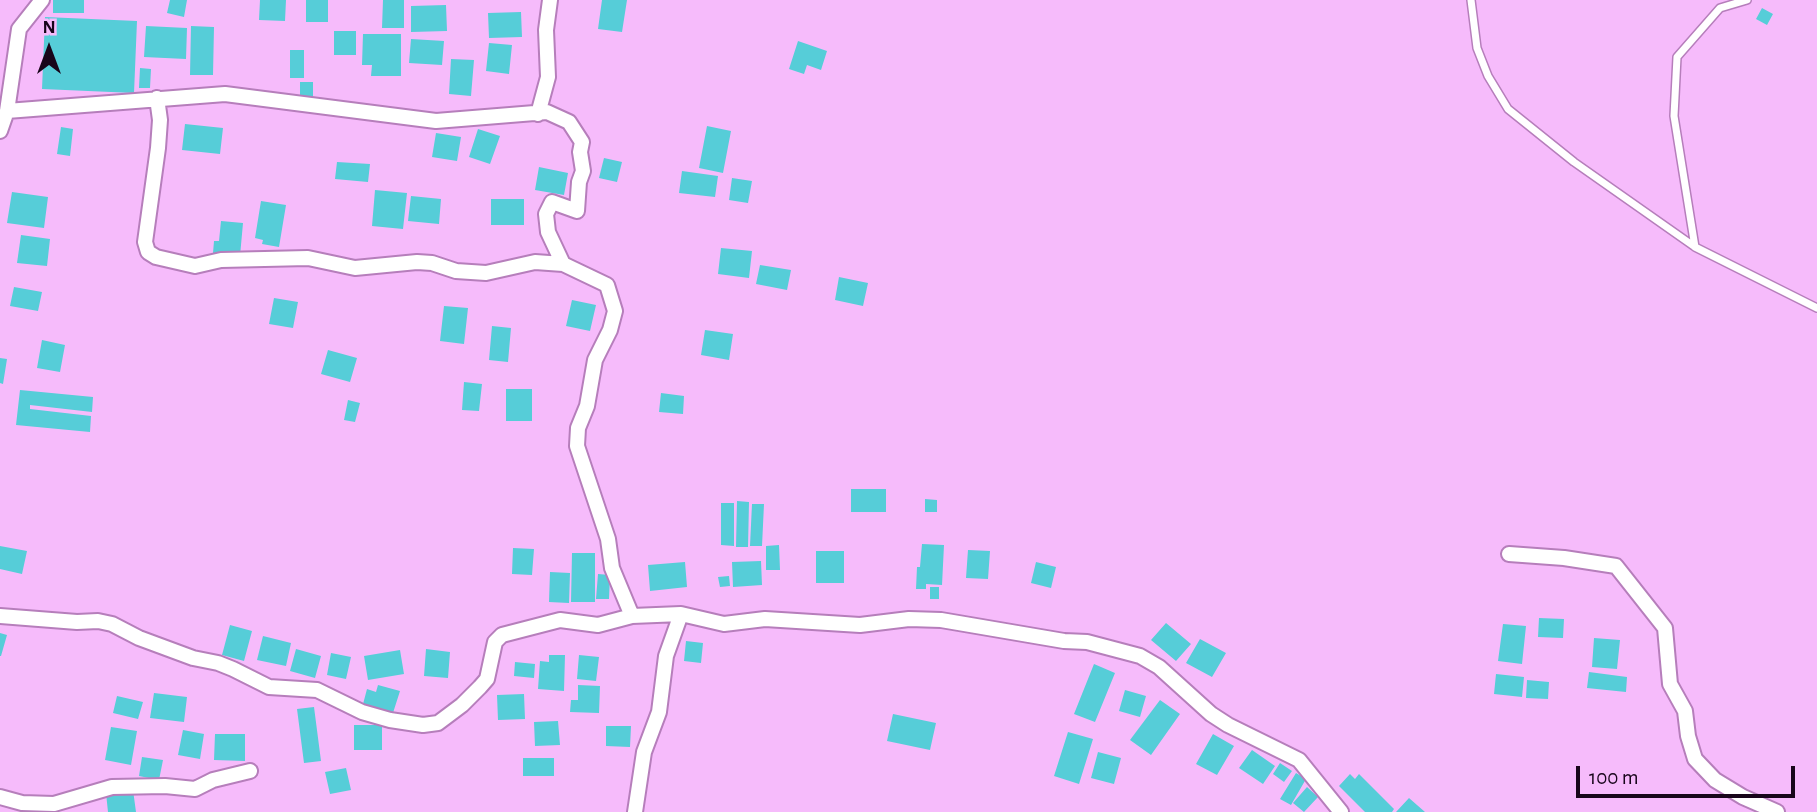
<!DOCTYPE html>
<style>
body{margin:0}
#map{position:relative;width:1817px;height:812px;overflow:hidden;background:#f6bbfb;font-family:"Alegreya Sans",sans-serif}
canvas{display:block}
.north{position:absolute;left:14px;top:14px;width:70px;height:70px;-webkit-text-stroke:5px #f6bbfb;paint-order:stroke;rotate:0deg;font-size:19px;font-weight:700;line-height:28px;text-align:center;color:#18051a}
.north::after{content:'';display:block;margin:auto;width:24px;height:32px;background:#18051a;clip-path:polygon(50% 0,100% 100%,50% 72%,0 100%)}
.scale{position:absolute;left:1576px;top:766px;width:219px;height:32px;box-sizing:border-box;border:4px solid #18051a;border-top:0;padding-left:9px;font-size:21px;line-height:24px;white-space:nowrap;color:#18051a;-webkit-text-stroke:5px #f6bbfb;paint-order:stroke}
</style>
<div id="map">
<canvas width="1817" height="812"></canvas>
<div class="north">N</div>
<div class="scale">100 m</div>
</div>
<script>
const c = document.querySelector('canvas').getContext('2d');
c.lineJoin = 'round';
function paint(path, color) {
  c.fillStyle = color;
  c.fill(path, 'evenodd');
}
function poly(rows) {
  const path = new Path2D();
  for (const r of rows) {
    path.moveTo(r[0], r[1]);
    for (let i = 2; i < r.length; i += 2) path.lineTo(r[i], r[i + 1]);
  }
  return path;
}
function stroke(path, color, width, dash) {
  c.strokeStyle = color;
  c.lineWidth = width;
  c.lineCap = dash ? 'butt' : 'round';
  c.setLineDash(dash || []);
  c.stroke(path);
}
paint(poly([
 [53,0,84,0,84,13,53,13],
 [170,0,187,0,184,17,167,13],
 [260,0,286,0,285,21,259,20],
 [306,0,328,0,328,22,306,22],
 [383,0,404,0,404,28,382,28],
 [602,0,627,0,622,32,598,29],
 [446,5,447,31,411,32,411,6],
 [1762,8,1773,14,1767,25,1756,19],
 [521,12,522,37,489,38,488,13],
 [45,17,137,21,134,93,42,89],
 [146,26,187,28,186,59,144,57],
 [191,26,214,27,213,75,190,75],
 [334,31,356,31,356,55,334,55],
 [363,34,401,34,401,76,371,76,372,65,362,65],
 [411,39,444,41,442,65,409,63],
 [798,41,827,51,821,70,807,65,804,74,789,69],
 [489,43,512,45,509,74,486,71],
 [290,50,304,50,304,78,290,78],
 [451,59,474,60,471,96,449,94],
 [140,68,151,69,150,88,139,88],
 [300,82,313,82,313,100,300,100],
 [185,124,223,128,220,154,182,150],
 [707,126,731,131,723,173,699,168],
 [61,127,73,129,70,156,57,154],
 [478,129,500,136,490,164,469,157],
 [436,133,461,137,457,161,432,157],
 [604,158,622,162,617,182,599,178],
 [337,162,370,164,368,182,335,179],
 [539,167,568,173,564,195,535,190],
 [682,171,718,176,715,197,679,193],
 [732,178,752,181,748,203,729,200],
 [375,190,407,193,403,229,372,226],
 [12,192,48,197,44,228,7,223],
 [411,196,441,199,439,224,408,221],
 [491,199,524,199,524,225,491,225],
 [261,201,286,205,279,247,262,244,263,240,255,238],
 [221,221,243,223,240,256,213,253,214,241,219,241],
 [21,235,50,239,47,266,17,263],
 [721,248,752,251,749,278,718,274],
 [760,265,791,270,787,290,756,284],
 [839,277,868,283,863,306,835,300],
 [14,287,42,292,38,311,10,306],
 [274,298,298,302,293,328,269,324],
 [572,300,596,305,590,331,566,326],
 [444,306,468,308,464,344,440,341],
 [492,326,511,328,508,362,489,360],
 [705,330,733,334,729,360,701,355],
 [42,340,65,345,60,372,37,368],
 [328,350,357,358,350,382,321,374],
 [0,358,7,359,3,384,0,383],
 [464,382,482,384,479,411,462,410],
 [506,389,532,389,532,421,506,421],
 [20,390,93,397,92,412,30,405,30,409,91,416,90,432,16,425],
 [661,393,684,396,683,414,659,412],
 [348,400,360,403,355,422,344,420],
 [851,489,886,489,886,512,851,512],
 [925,499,937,500,937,512,925,512],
 [737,501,749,502,748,547,736,547],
 [721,503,734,503,734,546,721,545],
 [752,504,764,504,762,546,750,546],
 [922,544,944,545,942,585,926,584,926,589,916,589,917,567,920,567],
 [779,545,780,570,766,570,766,546],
 [0,546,27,551,22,574,0,569],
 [513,548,534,549,532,575,512,574],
 [968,550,990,551,988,579,966,578],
 [816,551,844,551,844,583,816,583],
 [572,553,595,553,595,602,571,602],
 [761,561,762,585,733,587,732,562],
 [685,562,687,587,650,591,648,565],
 [1036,562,1056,567,1051,588,1031,583],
 [550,572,570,573,569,603,549,602],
 [598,574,610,575,609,599,596,599],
 [729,576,730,586,720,587,718,577],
 [930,587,939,587,939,599,930,599],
 [1539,618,1564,619,1563,638,1538,637],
 [1166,623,1191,644,1176,661,1151,640],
 [1503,624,1526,626,1522,664,1498,661],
 [230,625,252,631,244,661,222,655],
 [0,633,7,635,1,656,0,656],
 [263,636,291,643,286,666,257,660],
 [1594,638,1620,640,1617,669,1592,667],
 [1200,639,1226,653,1212,677,1186,663],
 [686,641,703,643,701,663,684,661],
 [296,649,321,656,315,678,290,671],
 [426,649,450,652,448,678,424,676],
 [400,650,404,674,368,680,364,656],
 [331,653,351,657,346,679,327,675],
 [549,655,565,655,564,691,538,689,540,661,549,662],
 [579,655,599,657,596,681,577,679],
 [515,662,535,664,534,678,514,676],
 [1094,664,1115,673,1095,722,1074,714],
 [1589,672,1627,677,1626,692,1587,688],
 [1496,674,1524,677,1522,697,1494,694],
 [1527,680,1549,682,1548,699,1526,698],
 [378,685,400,691,392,716,362,708,367,689,376,692],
 [578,685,600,686,599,713,570,712,571,700,578,700],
 [1125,690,1146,696,1140,717,1119,711],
 [154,693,187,697,184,722,150,718],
 [524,694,525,719,498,720,497,695],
 [117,696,143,702,138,719,113,713],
 [1160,700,1180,714,1151,755,1130,740],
 [314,707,321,761,304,763,297,709],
 [893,714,936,723,930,750,887,741],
 [558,721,560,745,535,746,534,722],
 [354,725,382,725,382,750,354,750],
 [606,726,631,726,630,747,606,746],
 [111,727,137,731,131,765,105,760],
 [183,730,204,734,200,759,178,755],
 [1068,732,1093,739,1079,784,1054,776],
 [215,734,245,734,245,761,214,760],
 [1213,734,1234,746,1217,775,1196,764],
 [1252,750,1275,766,1263,784,1239,768],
 [1098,752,1121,758,1114,784,1091,778],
 [142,757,163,760,159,780,139,776],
 [523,758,554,758,554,776,523,776],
 [1280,763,1292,771,1284,782,1273,774],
 [346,768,351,790,330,794,325,772],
 [1296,773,1306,779,1291,805,1280,799],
 [1350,774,1355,779,1359,774,1394,809,1392,812,1365,812,1339,786],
 [1307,787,1318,797,1304,812,1293,803],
 [133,790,136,812,108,812,106,793],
 [1409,798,1425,812,1396,812]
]), '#56cdd8');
const service = poly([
 [1471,0,1477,48,1488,76,1508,109,1574,162,1695,247,1817,308],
 [1695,247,1674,116,1677,57,1720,8,1747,0]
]);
const minor = poly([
 [157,98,160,120,158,148,145,242,148,252,156,257,195,266,221,260,308,258,355,268,417,262,432,263,456,271,486,273,535,262,563,264,607,285,615,311,610,330,595,360,587,406,578,428,577,446,608,539,612,568,632,616],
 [7,111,225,94,436,121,547,112,569,122,582,142,580,152,583,171,579,182,577,211,552,202,546,214,548,232,563,264],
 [538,114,548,77,546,30,550,0],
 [0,131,7,111,19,29,42,0],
 [1509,554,1564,558,1616,566,1665,628,1670,684,1685,711,1688,736,1695,759,1715,780,1743,797,1777,812],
 [0,616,77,622,98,621,112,624,139,638,193,658,218,663,233,669,269,687,317,690,362,712,390,720,423,725,438,723,462,705,480,687,487,679,495,642,502,635,560,620,598,625,632,616,681,614,724,624,765,619,860,625,909,619,941,620,1064,641,1087,642,1140,656,1159,667,1211,714,1228,725,1299,760,1341,812],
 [0,797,22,803,54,804,112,787,165,786,195,789,213,780,250,771],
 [635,812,644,752,659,712,666,656,681,614]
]);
stroke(service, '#b67ebb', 10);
stroke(minor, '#b67ebb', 18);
stroke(service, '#fff', 7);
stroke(minor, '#fff', 14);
</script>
